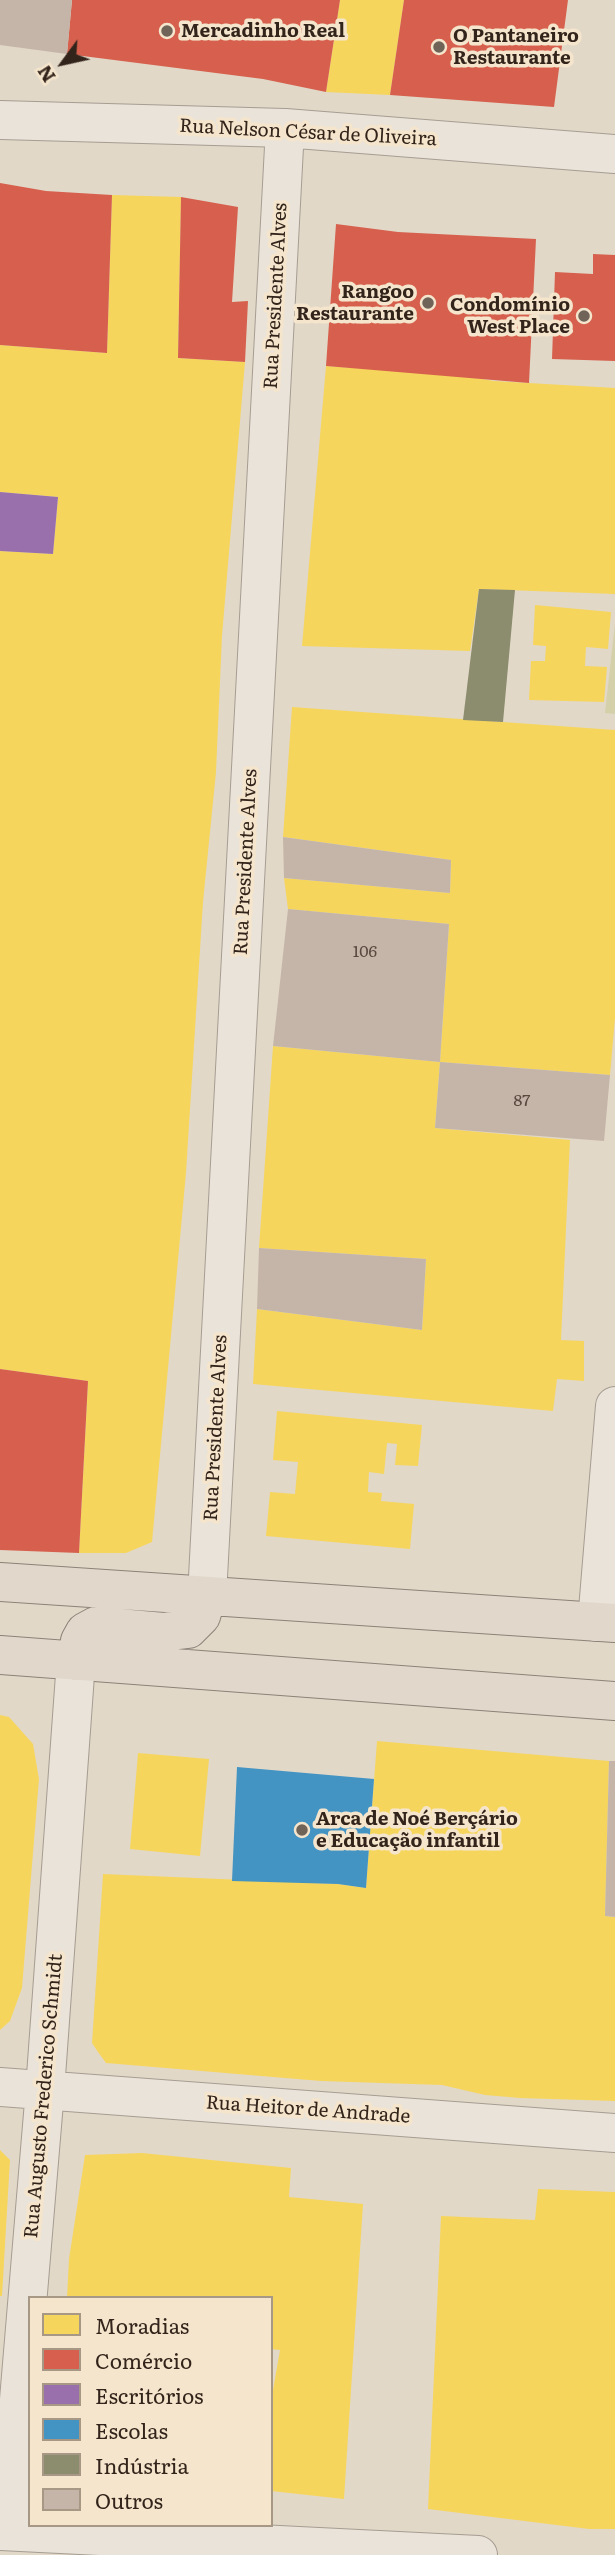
<!DOCTYPE html>
<meta charset="utf-8">
<style>
body{margin:0}
#map{position:relative;width:615px;height:2555px;overflow:hidden;background:#e2d8c8;font-family:Literata,serif}
canvas{display:block}
.legend{position:absolute;left:28px;top:2296px;width:245px;height:231px;box-sizing:border-box;background:#f4e5cc;border:2px solid #a79885;margin:0;padding:9px 12px;list-style:none;font-size:21px;color:#33241b}
.legend li{display:flex;align-items:center;gap:14px;height:35px}
.legend b{width:35px;border:2px solid #a79885}
.north{position:absolute;left:28px;top:28px;width:70px;height:70px;-webkit-text-stroke:5px #f4e5cc;paint-order:stroke;rotate:237deg;font-size:19px;font-weight:700;line-height:28px;text-align:center;color:#33241b}
.north::after{content:'';display:block;margin:auto;width:24px;height:32px;background:#33241b;clip-path:polygon(50% 0,100% 100%,50% 72%,0 100%)}
</style>
<div id="map">
<canvas width="615" height="2555"></canvas>
<ul class="legend">
<li><b style="height:19px;background:#f6d55c"></b>Moradias</li>
<li><b style="height:19px;background:#d6604d"></b>Comércio</li>
<li><b style="height:19px;background:#9970ab"></b>Escritórios</li>
<li><b style="height:19px;background:#4393c3"></b>Escolas</li>
<li><b style="height:19px;background:#8c8c6e"></b>Indústria</li>
<li><b style="height:19px;background:#c5b5a9"></b>Outros</li>
</ul>
<div class="north">N</div>
</div>
<script>
const c = document.querySelector('canvas').getContext('2d');
c.lineJoin = 'round';
function paint(path, color) {
  c.fillStyle = color;
  c.fill(path, 'evenodd');
}
function poly(rows) {
  const path = new Path2D();
  for (const r of rows) {
    path.moveTo(r[0], r[1]);
    for (let i = 2; i < r.length; i += 2) path.lineTo(r[i], r[i + 1]);
  }
  return path;
}
function stroke(path, color, width, dash) {
  c.strokeStyle = color;
  c.lineWidth = width;
  c.lineCap = dash ? 'butt' : 'round';
  c.setLineDash(dash || []);
  c.stroke(path);
}
function label(font, color, halo, rows, align = 'center') {
  c.font = font + ' Literata,serif';
  c.lineWidth = 7;
  c.setLineDash([]);
  c.textBaseline = 'middle';
  c.strokeStyle = halo;
  c.fillStyle = color;
  for (const [text, x, y, turn = 0] of rows) {
    c.save();
    c.translate(x, y);
    c.rotate((+turn || 0) * Math.PI / 180);
    c.textAlign = isNaN(turn) ? turn : align;
    if (halo) c.strokeText(text, 0, 0);
    c.fillText(text, 0, 0);
    c.restore();
  }
}
paint(poly([
 [615,623,615,714,605,713]
]), '#d4d0aa');
paint(poly([
 [340,0,404,0,390,95,326,92],
 [112,195,181,197,178,358,245,362,222,636,216,772,203,902,186,1173,152,1542,126,1553,79,1553,88,1381,0,1369,0,551,53,554,58,497,0,492,0,345,107,353],
 [326,366,458,375,494,381,615,388,615,594,479,589,470,651,302,646],
 [535,605,611,612,608,649,586,647,585,666,607,667,604,702,529,700,531,661,545,661,546,646,533,645],
 [292,707,615,730,615,1018,610,1075,440,1062,449,924,288,909,284,878,450,893,451,860,283,837],
 [273,1046,440,1062,435,1128,570,1140,561,1340,584,1341,584,1381,557,1379,553,1411,253,1384,257,1309,422,1330,426,1259,259,1248],
 [277,1411,422,1425,418,1466,395,1465,397,1444,387,1443,384,1474,369,1472,368,1492,382,1493,381,1501,414,1504,410,1549,266,1536,270,1492,295,1494,298,1462,273,1460],
 [0,1715,9,1717,33,1744,39,1779,22,1988,10,2021,0,2030],
 [377,1741,609,1761,605,1916,615,1917,615,2101,520,2098,485,2095,442,2085,321,2081,106,2063,98,2052,92,2043,103,1874,338,1884,366,1888],
 [138,1753,209,1759,200,1856,130,1849],
 [0,2150,10,2160,2,2296,0,2296],
 [142,2153,291,2168,289,2197,363,2204,344,2499,271,2491,273,2390,280,2350,271,2349,271,2298,67,2298,69,2259,85,2155],
 [538,2189,615,2192,615,2529,589,2529,428,2509,441,2216,535,2220]
]), '#f6d55c');
paint(poly([
 [72,0,340,0,326,92,263,79,67,54],
 [404,0,568,0,554,107,390,95],
 [0,183,46,191,112,195,107,353,0,345],
 [181,197,238,207,232,302,248,301,245,362,178,358],
 [336,224,398,232,536,239,529,383,326,366],
 [593,254,615,255,615,361,552,359,555,272,593,274],
 [0,1369,88,1381,79,1553,0,1550]
]), '#d6604d');
paint(poly([
 [0,492,58,497,53,554,0,551]
]), '#9970ab');
paint(poly([
 [237,1767,374,1779,366,1888,338,1884,232,1881]
]), '#4393c3');
paint(poly([
 [479,589,515,590,503,722,463,720]
]), '#8c8c6e');
paint(poly([
 [0,0,72,0,67,54,0,45],
 [283,837,451,860,450,893,284,878],
 [288,909,449,924,440,1062,273,1046],
 [440,1062,610,1075,604,1141,435,1128],
 [259,1248,426,1259,422,1330,257,1309],
 [609,1761,615,1761,615,1917,605,1916]
]), '#c5b5a9');
const minor = poly([
 [0,120,285,128,615,154],
 [207,1596,285,128],
 [597,1622,615,1406],
 [0,2087,615,2133],
 [0,2531,478,2555],
 [8,2531,45,2090,76,1661]
]);
const major = poly([
 [0,1582,615,1623],
 [0,1655,615,1701],
 [76,1661,80,1641,85,1632,96,1626,163,1632,188,1629,201,1616,207,1596]
]);
stroke(minor, '#a69d92', 40);
stroke(major, '#8c8278', 40);
stroke(minor, '#eae3d9', 38);
stroke(major, '#e1d8cb', 38);
for (const [x, y, r, color] of [
 [167,31,7,"#706358"],
 [439,47,7,"#706358"],
 [428,303,7,"#706358"],
 [584,316,7,"#706358"],
 [302,1830,7,"#706358"]
]) {
  const dot = new Path2D();
  dot.arc(x, y, r, 0, 2 * Math.PI);
  c.fillStyle = color;
  c.fill(dot);
  stroke(dot, '#f4e5cc', 2.5);
}
label('16px', '#58483e', null, [
 ["106",365,952],
 ["87",522,1101]
]);
label('bold 19px', '#33241b', '#f4e5cc', [
 ["Mercadinho Real",181,31],
 ["O Pantaneiro",453,36],
 ["Restaurante",453,58],
 ["Rangoo",414,292,"right"],
 ["Restaurante",414,314,"right"],
 ["Condomínio",570,305,"right"],
 ["West Place",570,327,"right"],
 ["Arca de Noé Berçário",316,1819],
 ["e Educação infantil",316,1841]
], 'left');
label('19px', '#33241b', '#f4e5cc', [
 ["Rua Nelson César de Oliveira",308,133,3],
 ["Rua Presidente Alves",276,296,-87],
 ["Rua Presidente Alves",246,862,-87],
 ["Rua Presidente Alves",216,1428,-87],
 ["Rua Augusto Frederico Schmidt",44,2096,-85],
 ["Rua Heitor de Andrade",308,2110,4]
]);
</script>
